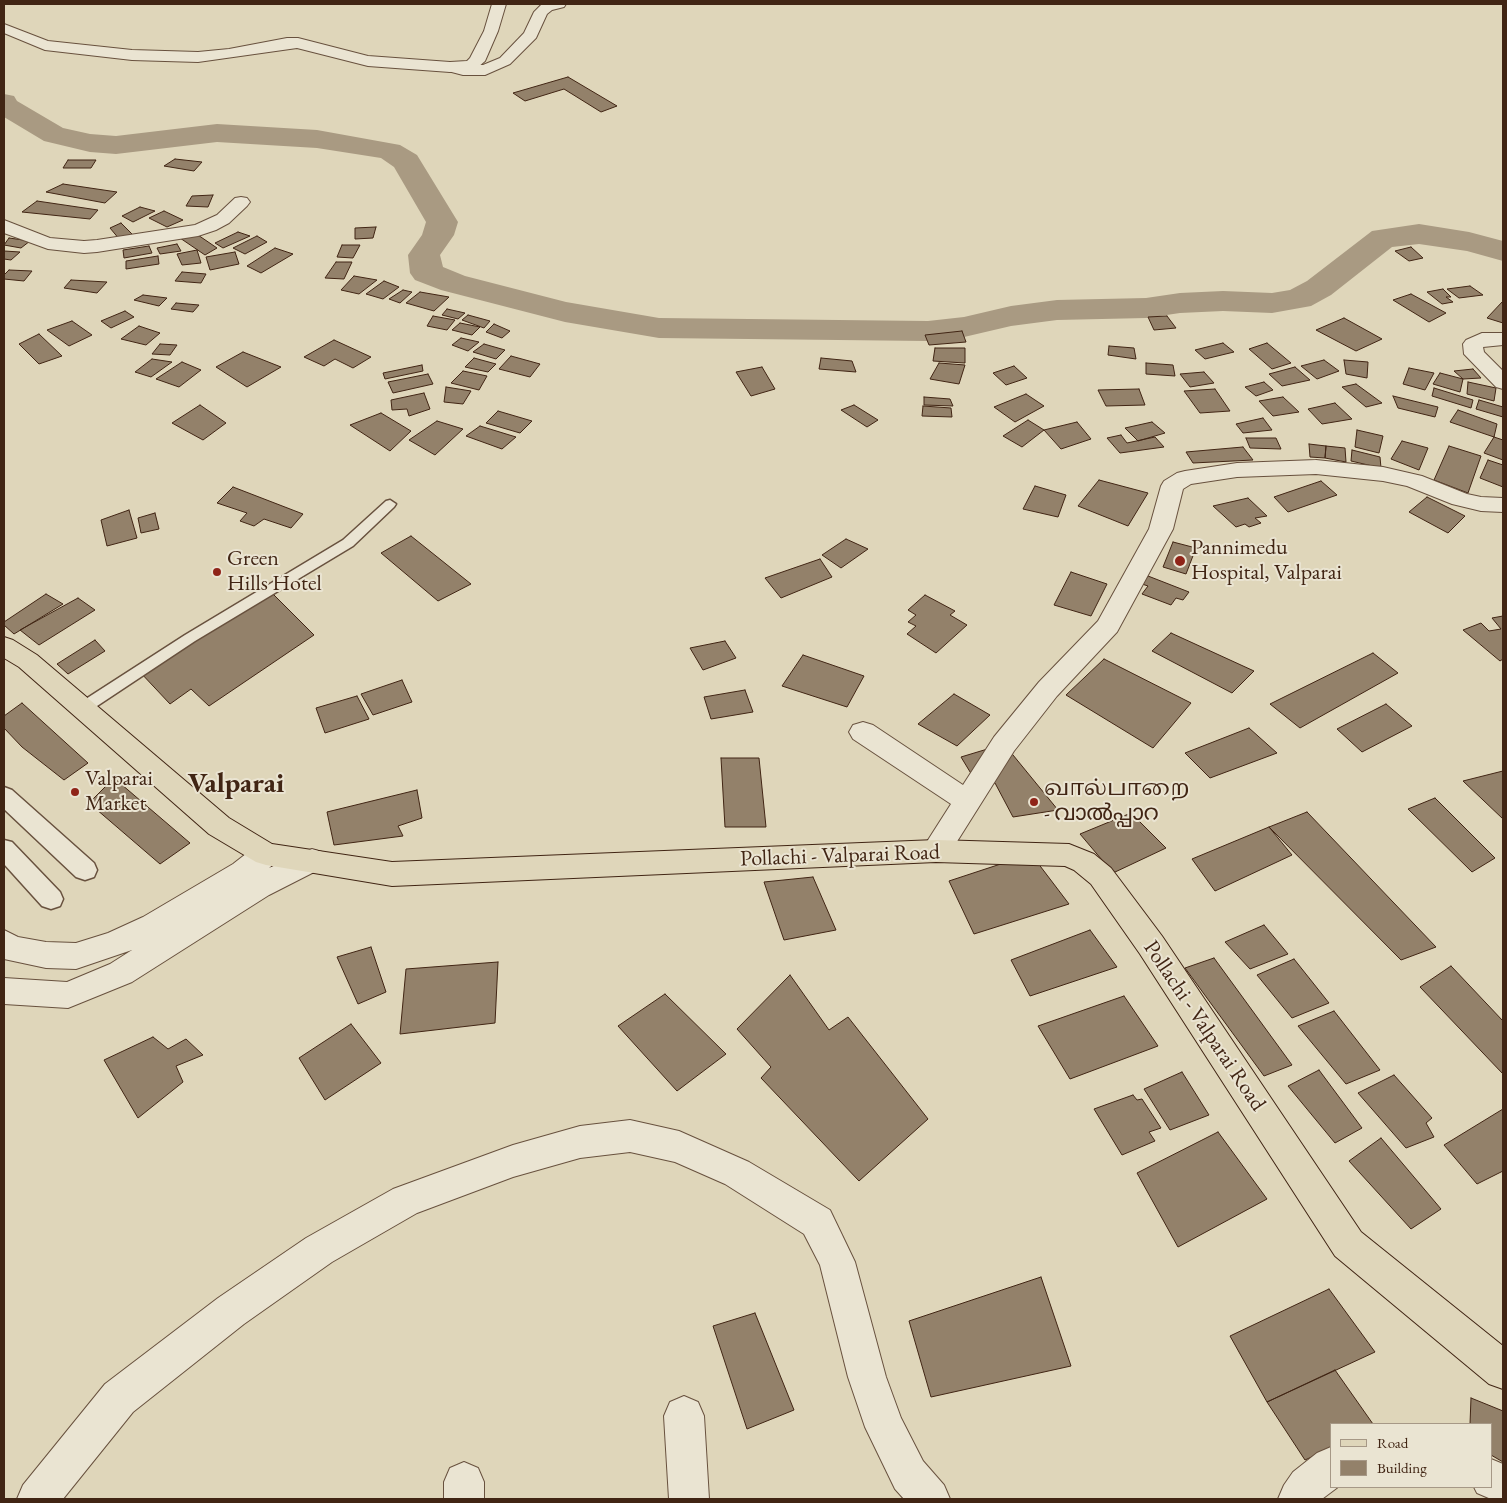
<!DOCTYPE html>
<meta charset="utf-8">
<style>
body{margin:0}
#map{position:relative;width:1507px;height:1503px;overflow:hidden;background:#dfd6ba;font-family:"EB Garamond",serif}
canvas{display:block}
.frame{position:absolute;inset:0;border:5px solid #412514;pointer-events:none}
.legend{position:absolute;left:1330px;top:1423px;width:162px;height:65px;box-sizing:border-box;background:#eae4d2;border:1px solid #a69886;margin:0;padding:6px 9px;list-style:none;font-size:15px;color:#412514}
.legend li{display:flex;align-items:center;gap:10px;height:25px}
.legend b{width:25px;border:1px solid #a69886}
</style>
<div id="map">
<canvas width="1507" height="1503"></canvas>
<div class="frame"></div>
<ul class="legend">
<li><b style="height:6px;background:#dfd6ba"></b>Road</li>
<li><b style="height:14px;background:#93816a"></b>Building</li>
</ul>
</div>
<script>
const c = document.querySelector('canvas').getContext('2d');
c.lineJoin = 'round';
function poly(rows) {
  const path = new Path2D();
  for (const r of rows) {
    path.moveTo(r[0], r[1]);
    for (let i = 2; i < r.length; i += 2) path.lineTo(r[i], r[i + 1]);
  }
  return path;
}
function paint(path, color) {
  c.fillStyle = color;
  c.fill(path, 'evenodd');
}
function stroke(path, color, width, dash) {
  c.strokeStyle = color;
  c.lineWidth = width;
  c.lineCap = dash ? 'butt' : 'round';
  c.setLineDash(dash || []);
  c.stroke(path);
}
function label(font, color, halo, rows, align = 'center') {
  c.font = font + ' "EB Garamond","Noto Sans Malayalam","Noto Serif Tamil",serif';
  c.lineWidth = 4;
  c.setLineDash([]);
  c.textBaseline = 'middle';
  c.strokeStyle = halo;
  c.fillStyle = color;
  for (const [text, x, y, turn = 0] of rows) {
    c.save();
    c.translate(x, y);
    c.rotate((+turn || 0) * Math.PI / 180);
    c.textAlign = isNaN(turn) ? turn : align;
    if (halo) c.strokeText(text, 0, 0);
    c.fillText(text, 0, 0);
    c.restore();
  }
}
paint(poly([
 [4,94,14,96,17,101,63,128,90,134,116,136,217,124,317,130,400,145,417,155,458,222,454,235,440,255,443,267,465,276,566,302,659,318,928,321,964,317,1011,306,1057,300,1146,298,1180,293,1223,291,1272,293,1290,290,1307,281,1372,231,1419,224,1469,232,1503,241,1503,261,1467,251,1419,244,1392,247,1331,295,1311,306,1272,313,1223,311,1180,313,1146,318,1057,320,1011,326,964,337,928,341,659,338,565,322,441,290,415,280,410,273,408,255,422,235,426,222,394,167,381,158,317,148,217,142,116,154,90,152,44,141,4,117,4,94]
]), '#a99a82');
const building = poly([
 [568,77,617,106,601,112,564,89,525,101,513,93,568,77],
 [175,159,202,162,194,171,164,166,175,159],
 [68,160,96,160,91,168,63,168,68,160],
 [63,184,117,192,105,203,46,192,63,184],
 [213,195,208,207,186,206,192,196,213,195],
 [37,201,98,210,90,219,22,212,37,201],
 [140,207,155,211,133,222,122,216,140,207],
 [164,211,183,220,167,227,149,218,164,211],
 [121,223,133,235,120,240,110,228,121,223],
 [376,227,373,238,355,239,355,228,376,227],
 [238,232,250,236,223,248,215,243,238,232],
 [195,233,217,248,205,255,180,238,195,233],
 [257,236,267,242,245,254,233,248,257,236],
 [9,238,30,241,21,248,4,245,9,238],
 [177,244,181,251,160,254,157,248,177,244],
 [342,245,360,245,353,258,337,257,342,245],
 [149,246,152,253,124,258,123,250,149,246],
 [1411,247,1423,258,1409,261,1395,251,1411,247],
 [275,248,293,254,261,273,247,266,275,248],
 [197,250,201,263,182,265,177,254,197,250],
 [4,251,20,252,11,260,4,259,4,251],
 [235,252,239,264,210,270,206,257,235,252],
 [158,256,159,264,126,269,126,261,158,256],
 [336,262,352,262,344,279,325,278,336,262],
 [9,270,32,271,24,281,4,279,4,275,9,270],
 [182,272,206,274,201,283,175,281,182,272],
 [354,276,377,280,359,294,341,290,354,276],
 [71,280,107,282,97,293,64,288,71,280],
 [384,281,399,287,383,299,366,294,384,281],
 [1470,286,1483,295,1459,298,1447,289,1470,286],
 [1443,289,1451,297,1446,297,1453,302,1442,304,1427,292,1443,289],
 [403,290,412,292,400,303,389,299,403,290],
 [420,292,449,297,434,311,406,303,420,292],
 [1411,294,1446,313,1429,322,1393,300,1411,294],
 [143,295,167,298,159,306,134,300,143,295],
 [1503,301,1503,323,1487,318,1503,301],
 [176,303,199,305,193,312,171,309,176,303],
 [447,309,465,313,458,319,442,315,447,309],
 [125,311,134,317,111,328,101,321,125,311],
 [468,315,490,321,484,328,462,320,468,315],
 [433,316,455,320,447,330,427,326,433,316],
 [1167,316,1176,328,1154,330,1148,317,1167,316],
 [1344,318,1382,339,1356,351,1316,330,1344,318],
 [72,321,92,335,69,346,47,330,72,321],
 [460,323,480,327,472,335,452,330,460,323],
 [494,324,510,331,502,338,486,332,494,324],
 [139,326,160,333,146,345,121,339,139,326],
 [962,331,966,342,929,345,925,335,962,331],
 [39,334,62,356,39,364,19,344,39,334],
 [461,338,479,342,468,351,452,345,461,338],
 [334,340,371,357,353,368,335,359,324,366,304,357,334,340],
 [1223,343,1234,352,1205,359,1195,350,1223,343],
 [1267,343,1291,363,1272,369,1249,349,1267,343],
 [160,344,177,345,170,355,152,354,160,344],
 [484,344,505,350,496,359,473,352,484,344],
 [1109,346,1134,348,1136,359,1108,355,1109,346],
 [935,348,965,348,965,363,933,361,935,348],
 [243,352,281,367,247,387,216,367,243,352],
 [511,356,540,364,530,377,499,369,511,356],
 [474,358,496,364,488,372,465,367,474,358],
 [821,358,852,361,856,372,819,369,821,358],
 [152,359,172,362,151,377,135,372,152,359],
 [1324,360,1339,371,1317,379,1301,366,1324,360],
 [1344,360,1368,362,1367,378,1346,374,1344,360],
 [182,362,201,370,179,387,156,379,182,362],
 [939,363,965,365,959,384,930,379,939,363],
 [1146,363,1173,365,1175,376,1146,374,1146,363],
 [422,365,423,371,385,379,383,373,422,365],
 [1014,366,1027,378,1006,385,993,373,1014,366],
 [762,367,775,389,751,396,736,372,762,367],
 [1295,367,1310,380,1282,386,1269,374,1295,367],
 [1409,368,1434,373,1425,390,1403,384,1409,368],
 [1473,369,1481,378,1463,379,1454,371,1473,369],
 [463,371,487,376,479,390,451,383,463,371],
 [1204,372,1214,383,1190,387,1180,374,1204,372],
 [1440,373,1463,379,1460,392,1433,384,1440,373],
 [428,374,433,384,393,393,388,382,428,374],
 [1264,382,1273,390,1256,396,1245,387,1264,382],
 [1468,382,1496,388,1494,401,1467,394,1468,382],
 [1356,384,1382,403,1366,407,1342,387,1356,384],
 [446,387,471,391,463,404,444,402,446,387],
 [1434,388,1473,400,1471,408,1432,396,1434,388],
 [1139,389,1145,405,1106,406,1098,390,1139,389],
 [1215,389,1230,411,1200,413,1184,391,1215,389],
 [424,393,430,409,409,416,407,409,392,410,391,400,424,393],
 [1026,394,1044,406,1015,422,994,407,1026,394],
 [1393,396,1438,407,1435,417,1398,408,1393,396],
 [924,397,950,399,953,406,924,405,924,397],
 [1283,397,1299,412,1273,416,1259,401,1283,397],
 [1479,400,1503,407,1503,417,1476,409,1479,400],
 [1335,403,1352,419,1322,424,1308,409,1335,403],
 [200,405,226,423,203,440,172,423,200,405],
 [854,405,878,420,867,427,841,410,854,405],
 [923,406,951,408,952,417,922,416,923,406],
 [1458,410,1497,424,1494,437,1450,422,1458,410],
 [498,411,532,421,520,433,486,423,498,411],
 [381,413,411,431,390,451,350,425,381,413],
 [1263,418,1272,430,1243,433,1236,424,1263,418],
 [1028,420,1044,430,1022,447,1003,436,1028,420],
 [437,421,463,429,435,455,409,440,437,421],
 [1077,422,1091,439,1061,449,1044,430,1077,422],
 [1152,422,1165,433,1138,441,1125,428,1152,422],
 [480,426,516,437,502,449,466,436,480,426],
 [1357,430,1383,436,1379,453,1355,447,1357,430],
 [1121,435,1127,443,1155,437,1164,447,1120,453,1107,438,1121,435],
 [1494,437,1503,440,1503,460,1484,453,1494,437],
 [1246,438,1276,438,1281,449,1250,448,1246,438],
 [1402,441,1428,448,1419,470,1391,459,1402,441],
 [1309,444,1326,446,1325,458,1310,457,1309,444],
 [1326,446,1345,448,1346,462,1325,458,1326,446],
 [1449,446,1481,456,1468,493,1434,480,1449,446],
 [1243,447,1253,460,1193,463,1186,452,1243,447],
 [1352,450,1380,457,1381,468,1351,461,1352,450],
 [1488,460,1503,465,1503,487,1480,478,1488,460],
 [1099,480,1148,493,1128,526,1078,506,1099,480],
 [1321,481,1337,495,1288,512,1274,497,1321,481],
 [1035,486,1066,495,1058,517,1023,509,1035,486],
 [233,487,303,514,291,528,264,519,254,526,240,521,247,513,217,503,233,487],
 [1427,497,1465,516,1448,533,1409,512,1427,497],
 [1248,498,1267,516,1255,518,1261,523,1249,527,1245,524,1236,527,1213,506,1248,498],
 [129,510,137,538,107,546,101,520,129,510],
 [155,513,159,529,141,533,138,518,155,513],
 [411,536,471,584,438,601,381,553,411,536],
 [846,539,868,549,841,568,822,555,846,539],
 [1173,542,1196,548,1186,574,1163,567,1173,542],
 [820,559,832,577,781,598,765,578,820,559],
 [1071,572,1107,584,1091,616,1054,605,1071,572],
 [1148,576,1189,592,1183,600,1176,598,1171,605,1142,594,1148,586,1142,584,1148,576],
 [270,591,314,635,209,706,191,689,170,704,139,671,270,591],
 [46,594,63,604,14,634,4,625,4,622,46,594],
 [925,595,955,611,950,615,967,625,936,653,907,634,916,626,908,622,916,615,908,610,925,595],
 [78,598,95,610,39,645,20,630,78,598],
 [1503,616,1503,659,1500,661,1463,630,1481,623,1489,631,1501,629,1492,618,1503,616],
 [1171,633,1254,671,1232,693,1152,651,1171,633],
 [95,640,105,651,68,674,57,664,95,640],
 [725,641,736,658,703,670,690,648,725,641],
 [1373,653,1398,673,1300,728,1270,704,1373,653],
 [803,655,864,676,847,707,782,686,803,655],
 [1104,659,1191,703,1153,748,1066,695,1104,659],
 [402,680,412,702,373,715,361,694,402,680],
 [745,690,753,712,711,719,704,697,745,690],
 [954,694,990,715,957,746,918,724,954,694],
 [357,696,369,719,325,733,316,708,357,696],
 [22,703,88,763,64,780,22,747,4,728,4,716,22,703],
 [1386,704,1412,726,1362,752,1337,729,1386,704],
 [1249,728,1277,753,1210,778,1185,753,1249,728],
 [1004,744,1058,810,1013,817,995,783,978,785,961,757,1004,744],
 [721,758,759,758,766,827,725,827,721,758],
 [1503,771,1503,819,1463,781,1503,771],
 [114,778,190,843,160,864,89,803,114,778],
 [417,790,422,818,398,826,403,836,334,845,327,812,417,790],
 [1435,798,1495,858,1472,872,1408,809,1435,798],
 [1307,812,1436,947,1401,960,1269,827,1307,812],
 [1131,813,1166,848,1113,873,1080,834,1131,813],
 [1269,827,1292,855,1215,891,1192,859,1269,827],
 [1031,854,1069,904,974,934,949,881,1031,854],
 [813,877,836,930,784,940,764,882,813,877],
 [1264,925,1288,954,1250,969,1225,942,1264,925],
 [1090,930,1117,967,1030,996,1011,960,1090,930],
 [371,947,386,992,358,1004,337,957,371,947],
 [1214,958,1292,1065,1264,1076,1185,968,1214,958],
 [1294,959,1329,1003,1292,1018,1257,975,1294,959],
 [498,962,495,1023,400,1034,406,969,498,962],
 [1451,966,1503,1021,1503,1074,1420,987,1451,966],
 [790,975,829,1030,848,1017,928,1119,859,1181,761,1078,771,1067,737,1029,790,975],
 [665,994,726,1054,677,1091,618,1026,665,994],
 [1124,996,1158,1046,1070,1079,1038,1026,1124,996],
 [1334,1011,1380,1070,1346,1084,1298,1026,1334,1011],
 [351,1024,381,1063,325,1100,299,1058,351,1024],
 [153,1037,168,1049,186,1039,203,1055,176,1066,183,1082,138,1118,104,1060,153,1037],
 [1319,1070,1362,1128,1335,1143,1288,1086,1319,1070],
 [1182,1072,1209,1115,1170,1130,1144,1089,1182,1072],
 [1394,1075,1432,1118,1426,1123,1434,1137,1406,1148,1358,1093,1394,1075],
 [1133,1095,1137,1100,1142,1099,1161,1128,1149,1132,1155,1141,1122,1155,1094,1109,1133,1095],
 [1503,1109,1503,1171,1477,1184,1444,1145,1503,1109],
 [1218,1132,1267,1199,1178,1247,1137,1173,1218,1132],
 [1381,1138,1441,1209,1411,1229,1349,1161,1381,1138],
 [1041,1277,1071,1366,931,1397,909,1321,1041,1277],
 [1329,1289,1375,1352,1267,1402,1230,1336,1329,1289],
 [755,1313,794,1410,747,1429,713,1326,755,1313],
 [1335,1370,1373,1424,1331,1424,1331,1448,1305,1460,1267,1402,1335,1370],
 [1471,1398,1503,1411,1503,1462,1491,1455,1491,1424,1470,1424,1471,1398]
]);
paint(building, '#93816a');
stroke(building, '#412514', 1);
const service = poly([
 [390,500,396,504,394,507,353,546,195,641,88,712,83,713,78,712,76,708,78,704,185,635,343,540,386,501,390,500]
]);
const pedestrian = poly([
 [4,787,12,790,94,863,97,870,94,877,85,880,76,877,4,809,4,787],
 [4,840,12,842,60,892,63,899,60,906,51,909,42,906,4,864,4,840]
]);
const minor = poly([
 [542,4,566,4,564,7,552,10,547,14,536,38,510,64,485,75,463,75,444,70,442,67,444,64,450,62,463,65,483,65,500,58,524,33,534,12,542,4],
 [241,197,247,198,250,202,247,206,229,223,216,230,198,236,97,252,84,253,48,249,4,233,4,220,50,238,84,241,97,240,195,225,217,215,235,198,241,197],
 [1482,333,1503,333,1503,345,1483,347,1484,352,1503,371,1503,389,1496,387,1464,354,1463,344,1466,340,1482,333],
 [1316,460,1383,467,1422,476,1467,494,1481,497,1503,498,1503,512,1481,511,1452,504,1407,486,1383,481,1316,474,1237,477,1191,484,1183,489,1173,529,1117,632,1057,696,1014,751,946,859,936,862,926,859,921,851,951,804,853,739,849,732,853,725,863,722,873,725,963,785,994,737,1039,682,1098,621,1149,529,1161,486,1164,481,1177,473,1185,471,1237,463,1316,460],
 [266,843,276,846,281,854,276,862,269,868,312,849,322,852,327,860,322,868,269,895,132,982,68,1008,4,1004,4,978,67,982,110,964,132,950,76,969,46,968,4,959,4,930,18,937,46,942,76,943,108,933,143,917,233,864,256,846,266,843],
 [630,1120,679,1131,749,1162,830,1210,855,1262,886,1377,901,1418,923,1461,944,1485,950,1499,904,1499,895,1489,865,1427,848,1377,820,1265,804,1234,725,1184,675,1162,630,1152,580,1158,513,1177,417,1213,332,1262,244,1324,133,1412,63,1499,17,1499,23,1485,105,1384,218,1298,306,1238,393,1189,513,1145,580,1126,630,1120],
 [684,1396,698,1402,704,1416,709,1499,669,1499,664,1416,670,1402,684,1396],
 [1331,1447,1331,1487,1338,1487,1322,1499,1278,1499,1284,1485,1293,1472,1317,1453,1331,1447],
 [1491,1459,1503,1464,1503,1499,1491,1499,1477,1493,1474,1487,1491,1487,1491,1459],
 [464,1462,478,1468,484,1482,484,1499,444,1499,444,1482,450,1468,464,1462]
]);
const tertiary = poly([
 [492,4,506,4,498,31,485,61,477,68,450,72,368,66,297,48,198,62,132,60,45,50,4,33,4,24,48,41,132,50,198,52,229,49,287,38,298,38,368,56,450,62,467,61,470,58,484,31,492,4]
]);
const primary = poly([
 [4,637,13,640,37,655,229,818,272,844,392,862,936,840,1069,844,1094,854,1111,868,1162,936,1361,1232,1503,1346,1503,1389,1489,1384,1335,1256,1140,954,1091,884,1074,870,1065,866,936,862,392,886,266,865,256,862,209,834,19,667,4,658,4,637]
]);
stroke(service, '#68513e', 3);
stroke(pedestrian, '#68513e', 3);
stroke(minor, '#68513e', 2);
stroke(tertiary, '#68513e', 2);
stroke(primary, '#412514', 2);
paint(service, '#eae4d2');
paint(pedestrian, '#eae4d2');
paint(minor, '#eae4d2');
paint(tertiary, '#eae4d2');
paint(primary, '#dfd6ba');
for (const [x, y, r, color] of [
 [1180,561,6,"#8f2418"],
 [217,572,5,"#8f2418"],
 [75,792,5,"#8f2418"],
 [1034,802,5,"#8f2418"]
]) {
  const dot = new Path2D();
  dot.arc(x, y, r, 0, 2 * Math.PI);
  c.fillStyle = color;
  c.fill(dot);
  stroke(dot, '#eae4d2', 2);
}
label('22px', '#412514', '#eae4d2', [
 ["Pannimedu",1191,548],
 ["Hospital, Valparai",1191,573],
 ["Green",227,559],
 ["Hills Hotel",227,584],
 ["Valparai",85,779],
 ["Market",85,804],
 ["வால்பாறை",1044,789],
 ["- വാൽപ്പാറ",1044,814]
], 'left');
label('22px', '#412514', '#eae4d2', [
 ["Pollachi - Valparai Road",840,856,-2],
 ["Pollachi - Valparai Road",1204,1026,56]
]);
label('bold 28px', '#412514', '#eae4d2', [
 ["Valparai",236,784]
]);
</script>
